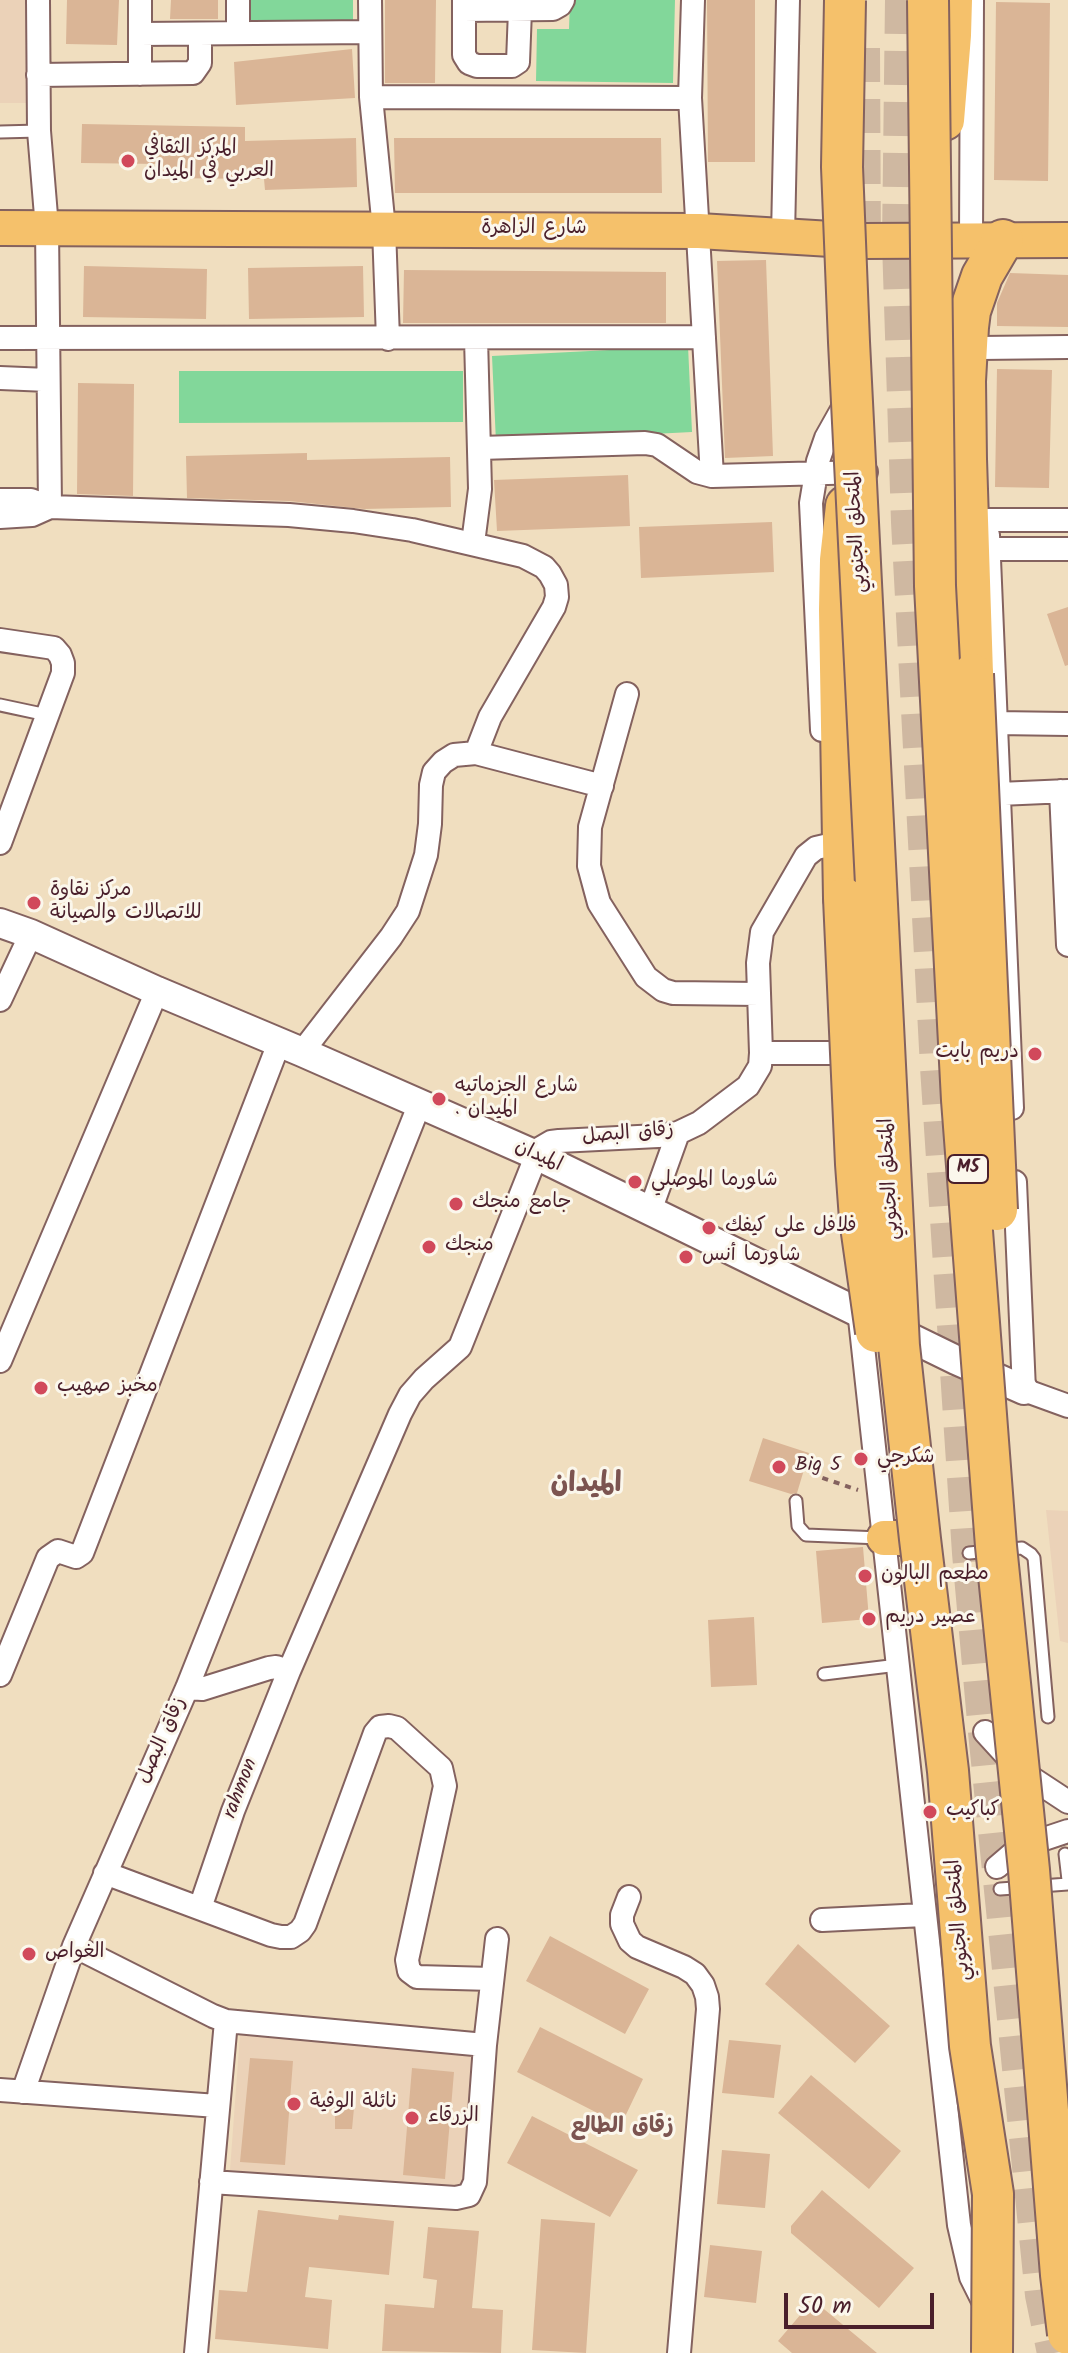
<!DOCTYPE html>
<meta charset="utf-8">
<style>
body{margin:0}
#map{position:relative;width:1068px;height:2353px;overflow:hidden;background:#f0debf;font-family:Kalam,sans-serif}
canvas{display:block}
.scale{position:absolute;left:784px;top:2293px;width:150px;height:36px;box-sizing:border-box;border:4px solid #4a1f2b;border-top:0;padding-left:10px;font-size:24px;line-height:28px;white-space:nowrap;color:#4a1f2b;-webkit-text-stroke:6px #fbf7ec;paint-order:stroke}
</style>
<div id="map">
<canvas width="1068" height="2353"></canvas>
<div class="scale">50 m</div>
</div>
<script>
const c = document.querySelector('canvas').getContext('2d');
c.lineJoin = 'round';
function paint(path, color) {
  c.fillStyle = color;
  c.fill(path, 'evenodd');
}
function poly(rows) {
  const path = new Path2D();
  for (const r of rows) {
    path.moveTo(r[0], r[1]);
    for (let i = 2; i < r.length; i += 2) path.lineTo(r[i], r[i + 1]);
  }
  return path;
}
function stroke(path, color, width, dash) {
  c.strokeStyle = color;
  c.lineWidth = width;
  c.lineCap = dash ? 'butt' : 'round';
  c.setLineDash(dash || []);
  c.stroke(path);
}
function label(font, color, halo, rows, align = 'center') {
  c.font = font + ' Kalam,"Playpen Sans Arabic",sans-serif';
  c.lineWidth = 6;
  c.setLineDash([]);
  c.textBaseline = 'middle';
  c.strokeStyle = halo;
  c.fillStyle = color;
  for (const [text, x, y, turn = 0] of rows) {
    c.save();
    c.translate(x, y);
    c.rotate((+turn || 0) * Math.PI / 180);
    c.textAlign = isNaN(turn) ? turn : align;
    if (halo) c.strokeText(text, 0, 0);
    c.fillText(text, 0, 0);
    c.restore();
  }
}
paint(poly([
 [0,0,27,0,27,103,0,103],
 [1046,1510,1068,1511,1068,1643,1060,1641],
 [240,2035,476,2053,464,2191,230,2170]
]), '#ebd2b8');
paint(poly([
 [245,0,353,0,353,24,245,23],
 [570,0,675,0,673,83,536,81,537,29,569,29],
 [688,346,692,432,496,442,492,356],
 [179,371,463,371,463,422,179,423]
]), '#82d79a');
paint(poly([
 [67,0,119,0,117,45,66,44],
 [171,0,218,0,218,19,170,19],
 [385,0,436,0,435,83,385,83],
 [707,0,755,0,755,162,708,162],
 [996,2,1050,3,1048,181,994,180],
 [352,49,355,98,236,105,234,62],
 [82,124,245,127,245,141,356,138,357,187,265,190,264,179,160,178,160,164,81,163],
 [394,138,661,138,662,193,395,193],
 [766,260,773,456,725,458,717,261],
 [84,266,207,269,206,319,83,317],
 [363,266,364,317,249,319,248,268],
 [404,270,666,272,666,323,403,323],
 [1010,273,1068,275,1068,327,997,326,997,303],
 [997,369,1052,370,1049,488,995,487],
 [78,383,134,384,133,496,77,494],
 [307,453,307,460,450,457,451,507,364,509,289,501,187,498,186,456],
 [628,475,630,526,497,531,494,480],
 [772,522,774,572,641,578,639,527],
 [1068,607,1068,665,1065,666,1047,614],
 [763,1438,809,1453,797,1493,791,1494,749,1481],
 [863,1547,869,1619,822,1623,816,1551],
 [754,1617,757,1685,711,1687,708,1620],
 [550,1936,649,1989,625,2034,526,1981],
 [798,1944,890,2026,855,2063,765,1984],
 [540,2027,643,2079,621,2125,517,2072],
 [729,2040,781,2045,774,2098,722,2093],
 [250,2058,293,2061,285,2165,240,2162],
 [412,2068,454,2072,445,2179,403,2175],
 [811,2075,901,2151,869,2189,778,2113],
 [335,2107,354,2108,352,2129,335,2129],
 [532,2116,638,2170,610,2217,507,2163],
 [722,2150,770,2154,765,2208,717,2204],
 [822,2190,914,2268,879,2308,791,2233,791,2226],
 [258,2210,338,2220,339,2215,394,2221,389,2275,309,2267,305,2297,332,2300,328,2349,215,2339,219,2290,247,2292],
 [541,2219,595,2223,586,2353,532,2350],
 [428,2227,479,2231,472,2308,503,2310,501,2353,382,2351,385,2304,434,2308,437,2280,423,2278],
 [710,2245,762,2251,756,2303,704,2297],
 [813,2300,877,2353,792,2353,778,2341]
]), '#dab596');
stroke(poly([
 [902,0,899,242,908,522,937,1067,969,1553,985,1732,1042,2295,1054,2353],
 [863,48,864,256]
]), '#cfb8a1', 34, [34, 17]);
const service = poly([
 [0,132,39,131],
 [0,705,47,715],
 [796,1501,798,1526,806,1535,880,1538],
 [969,1553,1022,1548,1031,1554,1034,1558,1048,1717],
 [824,1674,898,1665],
 [1065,1854,1068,1880],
 [1000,1889,1068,1884]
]);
const minor = poly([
 [38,0,39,131,47,228,50,507],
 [140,0,140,74],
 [370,0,371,97,384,229,388,339],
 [464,0,464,55,469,63,477,66,512,66,518,62,520,10],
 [693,0,690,98,712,476],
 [464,10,553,9,560,5,563,0],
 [238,33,238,0],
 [140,34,370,32],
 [38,75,193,73,200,63,200,34],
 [371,97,690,98],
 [783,236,788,0],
 [971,240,972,0],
 [0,338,704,337],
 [980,348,1068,347],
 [0,378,48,380],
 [480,448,645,443,657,445,697,472,712,476,866,472],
 [0,500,31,500,50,507,289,515,353,521,412,530,523,556,544,567,550,574,556,585,557,597,554,607,490,717,476,753],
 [0,517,32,515,50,507],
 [988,520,1068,520],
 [988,535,1012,1108],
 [473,543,480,489,476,338],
 [989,549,1068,549],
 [0,640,54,648,60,655,63,663,63,673,0,843],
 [627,694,590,827,589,866,599,903,646,977,663,990,673,993,759,994],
 [996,723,1068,724],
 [822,730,811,503,818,461,826,438,849,397],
 [1061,791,1068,945],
 [999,794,1068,791],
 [0,1000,31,934],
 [302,1052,391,937,408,911,426,855,430,824,431,785,434,772,443,762,454,755,476,753,602,786],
 [761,1053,860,1053],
 [1015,1182,1024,1390,1068,1406],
 [650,1211,678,1133],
 [860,1319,959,2225,971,2277,986,2307],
 [0,1361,157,991],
 [0,1675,48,1558,58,1551,76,1557,82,1553,279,1043],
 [187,1688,202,1689,269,1668,276,1667,289,1671],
 [985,1732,1006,1755,1030,1777,1068,1802],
 [997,1867,1011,1855,1035,1842,1068,1831],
 [105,1873,271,1935,281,1937,291,1937,300,1931,305,1924,375,1733,380,1727,389,1726,397,1728,441,1768,445,1786,407,1960,409,1971,417,1977,492,1979],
 [629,1897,622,1915,622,1924,630,1941,637,1947,684,1967,695,1974,703,1985,707,1997,708,2009,679,2353],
 [200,1908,233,1811,289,1671,400,1414,410,1395,424,1379,460,1347,539,1149,551,1142,559,1141,658,1136,678,1133,699,1123,748,1086,760,1066,761,1053,758,963,762,932,806,856,816,848,829,845],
 [822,1920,924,1915],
 [74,1946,213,2016,226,2021,485,2045],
 [0,2090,217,2106],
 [23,2092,74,1946,187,1688,420,1103],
 [211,2182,456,2198,469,2195,475,2182,485,2045,497,1939],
 [196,2353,226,2021]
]);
const tertiary = poly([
 [0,923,31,934,157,991,302,1052,536,1155,956,1360,1024,1390]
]);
const primary = poly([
 [0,228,699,231,864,241,1068,240],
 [884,1538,913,1538]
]);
const motorway = poly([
 [944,120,951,35,952,0],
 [973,674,966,459,965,381,968,327,970,311,982,276,1003,240],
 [844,898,839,610,840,560,846,506]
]);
stroke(service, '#84625f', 15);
stroke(minor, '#84625f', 26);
stroke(tertiary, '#84625f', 32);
stroke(primary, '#84625f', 38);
stroke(motorway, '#84625f', 44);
stroke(poly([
 [811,1474,858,1490]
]), '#84625f', 4, [6, 6]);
stroke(service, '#fff', 11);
stroke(minor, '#fff', 22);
stroke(tertiary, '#fff', 28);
stroke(primary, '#f5c16b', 34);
stroke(motorway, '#f5c16b', 40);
const motorwayBridge = poly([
 [845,0,842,167,849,342,899,1346,920,1539,948,1771,970,2046,993,2194,992,2353],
 [928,0,935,586,962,1100,996,1546,1029,1870,1061,2275,1068,2334],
 [973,674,997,1210],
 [844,898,856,1164,860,1219,876,1332]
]);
stroke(motorwayBridge, '#84625f', 44, []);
stroke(motorwayBridge, '#f5c16b', 40);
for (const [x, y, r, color] of [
 [128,161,8,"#d1495b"],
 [34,903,8,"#d1495b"],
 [1035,1054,8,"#d1495b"],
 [439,1099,8,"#d1495b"],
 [635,1182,8,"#d1495b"],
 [456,1204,8,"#d1495b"],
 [709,1228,8,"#d1495b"],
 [429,1247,8,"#d1495b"],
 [686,1257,8,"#d1495b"],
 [41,1388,8,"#d1495b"],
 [861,1459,8,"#d1495b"],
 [779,1467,8,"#d1495b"],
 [865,1576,8,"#d1495b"],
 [869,1619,8,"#d1495b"],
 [930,1812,8,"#d1495b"],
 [29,1954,8,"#d1495b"],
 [294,2104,8,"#d1495b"],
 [412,2118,8,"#d1495b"]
]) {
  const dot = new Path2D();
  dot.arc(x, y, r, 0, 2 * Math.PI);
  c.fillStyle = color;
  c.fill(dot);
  stroke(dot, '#fbf7ec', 3);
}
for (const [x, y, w] of [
 [968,1169,40]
]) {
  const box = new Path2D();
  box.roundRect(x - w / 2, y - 14, w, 28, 6);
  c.fillStyle = '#fbf7ec';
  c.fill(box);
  stroke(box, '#4a1f2b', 2);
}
label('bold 18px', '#4a1f2b', null, [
 ["M5",968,1169]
]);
label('20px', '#4a1f2b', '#fbf7ec', [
 ["المركز الثقافي",144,150],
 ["العربي في الميدان",144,173],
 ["مركز نقاوة",50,892],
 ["للاتصالات والصيانة",50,915],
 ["دريم بايت",1019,1054,"right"],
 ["شارع الجزماتيه",455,1088],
 [". الميدان",455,1111],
 ["شاورما الموصلي",651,1182],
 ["جامع منجك",472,1204],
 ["فلافل على كيفك",725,1228],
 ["منجك",445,1247],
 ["شاورما أنس",702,1257],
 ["مخبز صهيب",57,1388],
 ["شكرجي",877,1459],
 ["Big 5",795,1467],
 ["مطعم البالون",881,1576],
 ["عصير دريم",885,1619],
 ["كباكيب",946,1812],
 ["الغواص",45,1954],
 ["نائلة الوفية",310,2104],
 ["الزرقاء",428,2118]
], 'left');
label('20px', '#4a1f2b', '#fbf7ec', [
 ["شارع الزاهرة",534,230],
 ["المتحلق الجنوبي",858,532,-93],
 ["زقاق البصل",628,1135,-5],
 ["الميدان",538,1157,25],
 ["المتحلق الجنوبي",891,1179,-93],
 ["زقاق البصل",163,1741,-66],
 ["rahmon",242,1789,-69],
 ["المتحلق الجنوبي",960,1920,-95]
]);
label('bold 22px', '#7c5450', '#fbf7ec', [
 ["زقاق الطالع",622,2128]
]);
label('bold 28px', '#7c5450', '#fbf7ec', [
 ["الميدان",586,1486]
]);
</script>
